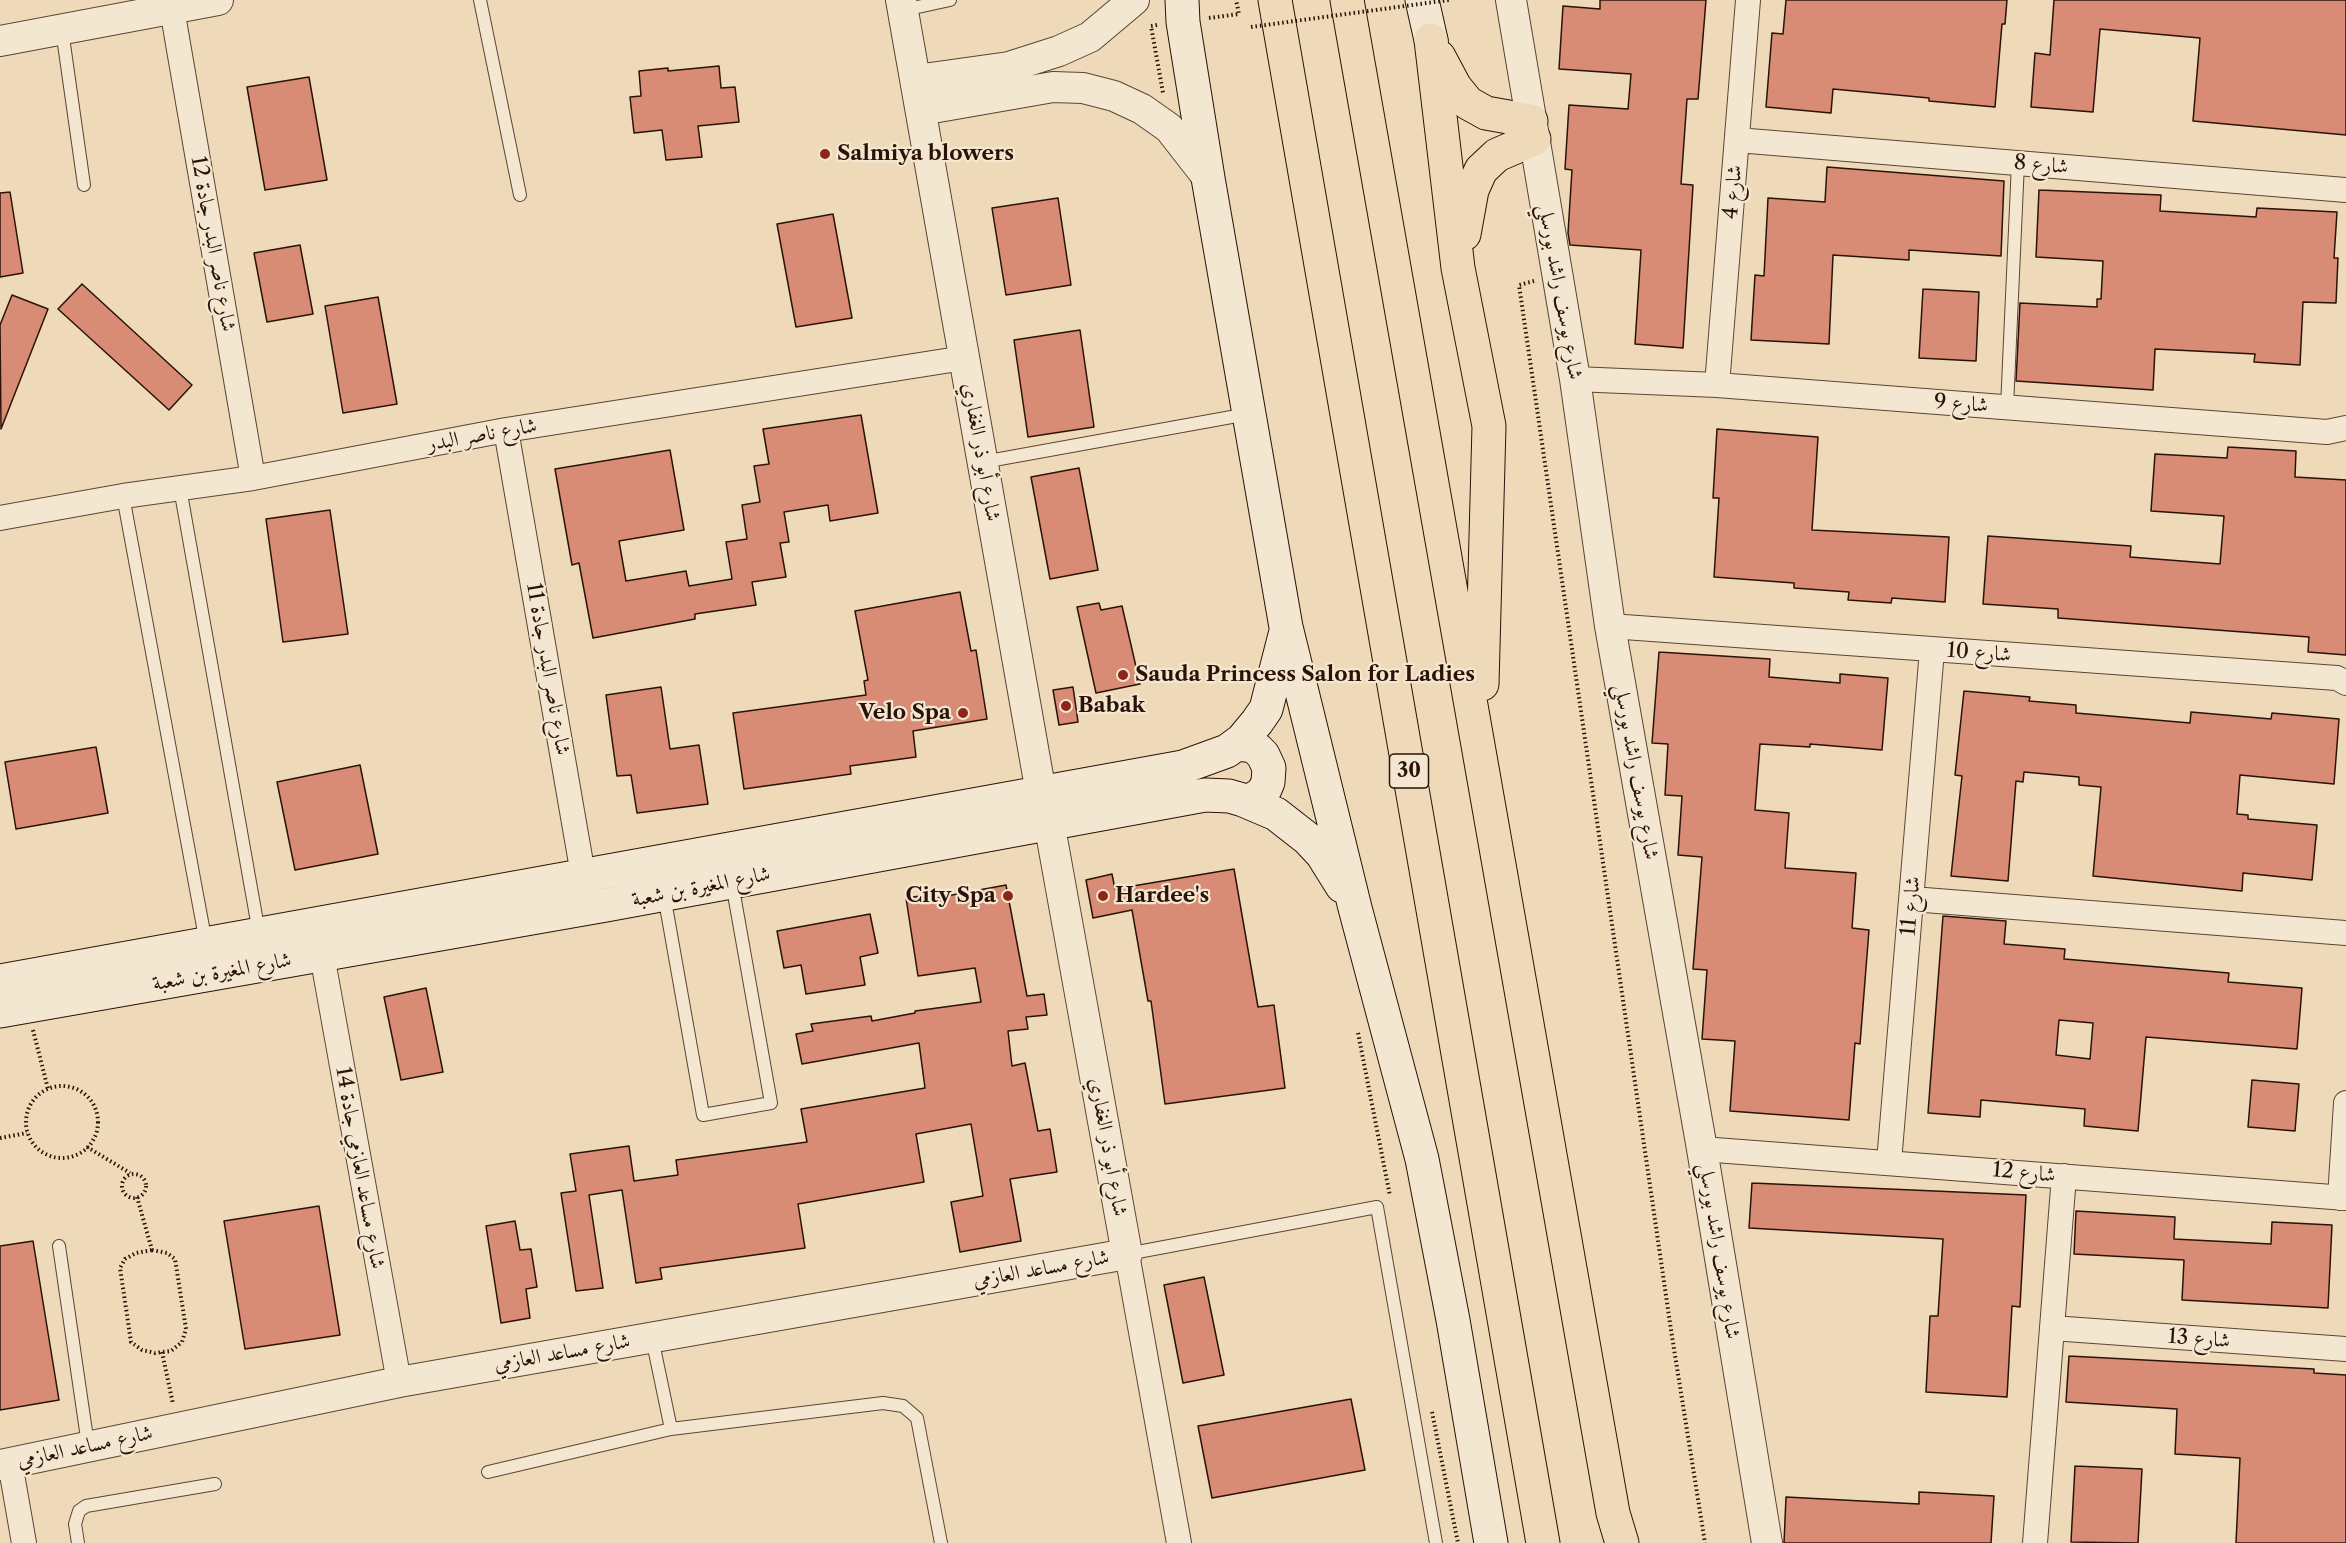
<!DOCTYPE html>
<meta charset="utf-8">
<style>
body{margin:0}
canvas{display:block;background:#eedab8}
</style>
<canvas width="2346" height="1543"></canvas>
<script>
const c = document.querySelector('canvas').getContext('2d');
c.lineJoin = 'round';
function paint(path, color) {
  c.fillStyle = color;
  c.fill(path, 'evenodd');
}
function poly(rows) {
  const path = new Path2D();
  for (const r of rows) {
    if (r.length === 3) {
      path.moveTo(r[0] + r[2], r[1]);
      path.arc(r[0], r[1], r[2], 0, 2 * Math.PI);
      continue;
    }
    path.moveTo(r[0], r[1]);
    for (let i = 2; i < r.length; i += 2) path.lineTo(r[i], r[i + 1]);
  }
  return path;
}
function stroke(path, color, width, dash) {
  c.strokeStyle = color;
  c.lineWidth = width;
  c.lineCap = dash ? 'butt' : 'round';
  c.setLineDash(dash || []);
  c.stroke(path);
}
function label(font, color, halo, rows, align = 'center') {
  c.font = font + ' "Libre Caslon Text",Amiri,serif';
  c.lineWidth = 4.5;
  c.setLineDash([]);
  c.textBaseline = 'middle';
  c.strokeStyle = halo;
  c.fillStyle = color;
  for (const [text, x, y, turn = 0] of rows) {
    c.save();
    c.translate(x, y);
    c.rotate((+turn || 0) * Math.PI / 180);
    c.textAlign = isNaN(turn) ? turn : align;
    if (halo) c.strokeText(text, 0, 0);
    c.fillText(text, 0, 0);
    c.restore();
  }
}
const building = poly([
 [1600,0,1706,0,1698,99,1687,99,1681,184,1693,185,1683,348,1635,344,1641,250,1570,245,1568,233,1572,170,1565,169,1569,105,1628,109,1631,74,1559,69,1563,6,1600,9,1600,0],
 [1786,0,2007,0,2005,24,2002,24,1995,107,1929,101,1929,98,1833,89,1831,113,1766,107,1772,33,1783,34,1786,0],
 [2054,0,2346,0,2346,135,2193,121,2200,38,2100,29,2093,112,2031,107,2035,53,2050,55,2054,0],
 [719,66,721,88,735,87,739,122,698,126,702,157,666,160,662,130,634,133,630,97,641,96,639,71,668,68,668,71,719,66],
 [309,77,327,180,265,190,247,87,309,77],
 [1827,167,2004,181,2001,256,1909,250,1909,260,1833,255,1829,344,1751,340,1755,275,1764,276,1768,198,1825,202,1827,167],
 [2039,190,2161,195,2160,211,2256,217,2257,208,2337,212,2334,258,2338,258,2336,303,2303,302,2300,365,2254,362,2255,354,2155,349,2153,390,2016,381,2020,303,2097,307,2097,299,2101,299,2103,261,2036,257,2039,190],
 [10,192,23,273,0,277,0,193,10,192],
 [1058,198,1071,285,1006,295,992,208,1058,198],
 [833,214,852,318,796,327,777,224,833,214],
 [300,245,313,314,267,322,254,253,300,245],
 [82,284,192,385,169,410,58,309,82,284],
 [1923,289,1979,292,1976,361,1919,358,1923,289],
 [12,295,48,309,1,429,0,325,12,295],
 [378,297,397,404,343,413,325,306,378,297],
 [1080,330,1094,427,1028,437,1014,340,1080,330],
 [861,415,878,513,830,521,828,505,784,512,789,542,780,543,786,577,752,582,756,605,695,614,695,619,593,638,579,563,572,565,555,469,670,450,684,530,619,541,626,581,686,571,689,586,732,579,726,542,747,539,742,505,760,502,754,466,769,464,763,429,861,415],
 [1717,429,1818,437,1812,530,1949,537,1945,602,1892,598,1891,603,1848,600,1849,592,1794,588,1794,583,1714,577,1719,498,1713,498,1717,429],
 [2228,447,2296,451,2295,477,2346,480,2346,655,2308,652,2309,637,2058,618,2058,609,1983,604,1988,536,2131,546,2130,557,2220,564,2224,516,2151,511,2155,454,2227,458,2228,447],
 [1079,468,1098,570,1050,579,1031,477,1079,468],
 [330,510,348,634,283,642,266,519,330,510],
 [960,592,971,651,976,650,987,719,913,731,916,757,850,766,851,774,744,789,733,713,866,695,864,681,868,680,855,611,960,592],
 [1099,603,1101,610,1122,606,1140,684,1096,693,1077,607,1099,603],
 [1659,652,1770,659,1769,677,1840,683,1840,674,1888,678,1882,750,1810,744,1810,747,1760,744,1755,810,1789,813,1785,868,1856,873,1852,928,1869,930,1860,1044,1855,1043,1849,1120,1730,1111,1735,1041,1702,1039,1707,970,1693,969,1702,857,1678,855,1682,796,1665,795,1668,744,1652,743,1659,652],
 [661,687,670,749,699,745,708,804,637,813,631,775,617,776,606,695,661,687],
 [1073,687,1078,722,1059,725,1053,690,1073,687],
 [1964,691,2030,697,2029,701,2076,705,2076,713,2190,723,2191,712,2271,719,2272,713,2339,719,2334,784,2240,775,2237,814,2248,815,2248,819,2317,825,2312,880,2243,873,2242,891,2093,876,2101,787,2079,785,2079,777,2024,772,2023,782,2016,781,2008,881,1951,876,1962,776,1955,775,1964,691],
 [96,747,108,813,16,829,5,762,96,747],
 [360,765,378,854,295,870,277,782,360,765],
 [1234,869,1258,1007,1274,1005,1285,1088,1165,1104,1151,1001,1148,1001,1132,910,1093,918,1086,880,1112,874,1115,889,1234,869],
 [1006,885,1027,996,1044,994,1047,1015,1026,1017,1028,1029,1008,1031,1012,1066,1025,1063,1038,1131,1050,1129,1057,1172,1010,1179,1021,1241,960,1252,951,1202,983,1196,971,1124,916,1134,924,1182,798,1204,805,1248,660,1268,662,1279,636,1283,622,1190,589,1195,603,1288,576,1291,561,1193,576,1191,570,1154,629,1146,634,1181,678,1175,676,1160,807,1142,801,1109,925,1088,919,1043,802,1064,796,1034,813,1031,811,1024,871,1016,872,1021,915,1013,915,1011,981,1002,975,968,918,976,906,898,935,894,936,898,1006,885],
 [870,914,878,953,860,957,865,985,806,994,801,965,784,968,777,931,870,914],
 [1943,916,2006,921,2004,944,2065,949,2064,959,2229,973,2228,982,2302,988,2297,1049,2146,1037,2138,1131,2084,1126,2085,1109,1981,1100,1980,1117,1928,1113,1943,916],
 [2059,1020,2093,1023,2090,1059,2056,1055,2059,1020],
 [426,988,443,1072,401,1080,384,997,426,988],
 [2252,1080,2299,1084,2295,1131,2248,1127,2252,1080],
 [1752,1183,2026,1195,2020,1307,2012,1306,2007,1397,1926,1392,1930,1316,1938,1316,1943,1239,1749,1228,1752,1183],
 [319,1206,340,1335,245,1349,224,1221,319,1206],
 [2076,1211,2175,1217,2174,1239,2271,1244,2272,1222,2332,1225,2328,1308,2182,1300,2184,1260,2074,1254,2076,1211],
 [515,1221,520,1250,531,1249,537,1287,526,1289,530,1318,501,1323,486,1226,515,1221],
 [33,1241,59,1400,0,1410,0,1246,33,1241],
 [1204,1277,1224,1375,1183,1383,1164,1285,1204,1277],
 [2069,1356,2314,1369,2314,1373,2346,1375,2346,1543,2236,1543,2240,1458,2175,1454,2177,1409,2066,1402,2069,1356],
 [1351,1399,1365,1470,1212,1498,1198,1426,1351,1399],
 [2075,1466,2142,1469,2138,1543,2071,1542,2075,1466],
 [1919,1492,1994,1496,1991,1543,1784,1543,1786,1497,1919,1504,1919,1492]
]);
paint(building, '#d88c76');
stroke(building, '#2b1207', 1.5);
const service = poly([
 [480,0,520,195],
 [904,10,950,0],
 [62,30,84,185],
 [2007,407,2018,163],
 [983,462,1248,414],
 [180,488,259,933],
 [123,496,206,943],
 [664,895,703,1115,771,1103,732,883],
 [59,1246,88,1445],
 [1127,1254,1377,1207,1436,1543],
 [652,1338,671,1429],
 [488,1472,671,1429,883,1403,903,1406,917,1418,941,1543],
 [78,1543,75,1524,79,1511,86,1506,215,1484]
]);
const minor = poly([
 [172,9,253,478],
 [1737,140,2346,190],
 [1575,379,1717,385,2327,432,2346,428],
 [1717,385,1748,0],
 [506,430,586,892],
 [0,518,123,496,253,478,506,430,964,358],
 [1610,626,2337,678,2346,683],
 [1912,899,2346,933],
 [322,955,399,1382],
 [1702,1149,2346,1198],
 [1889,1162,1932,650],
 [2340,1198,2346,1103],
 [1127,1254,1179,1543],
 [2052,1328,2346,1349],
 [10,1463,24,1543],
 [2035,1543,2064,1176]
]);
const tertiary = poly([
 [901,0,1041,793],
 [1511,0,1575,379,1610,626,1702,1149,1767,1543],
 [0,41,218,0],
 [916,80,1009,67,1059,51,1090,37,1134,0],
 [921,110,1053,87,1083,88,1114,96,1142,109,1169,128,1208,178],
 [0,1465,399,1382,1127,1254,1049,822]
]);
const secondary = poly([
 [1182,0,1183,22,1208,178,1286,627,1355,908,1422,1159,1453,1320,1491,1543],
 [1422,0,1431,40],
 [1238,744,1252,746,1258,750,1263,755,1269,768,1268,782,1265,789,1261,794,1249,802],
 [0,981,1183,767,1227,751,1242,740,1257,722,1266,709,1285,635],
 [0,1011,606,905,1205,795,1229,796,1243,800,1276,814,1308,839,1322,854,1342,886]
]);
const motorway = poly([
 [1275,0,1543,1543],
 [1347,0,1613,1513,1622,1543],
 [1431,40,1458,268,1489,426,1482,684],
 [1439,57,1455,87,1468,103,1486,113,1531,121],
 [1464,234,1472,190,1481,170,1497,155,1534,139]
]);
stroke(service, '#5c4433', 14);
stroke(minor, '#5c4433', 26);
stroke(tertiary, '#5c4433', 32);
stroke(secondary, '#2b1207', 35);
stroke(motorway, '#2b1207', 35);
stroke(poly([
 [1209,18,1239,14,1236,0],
 [1157,25,1151,26,1163,93],
 [1534,281,1519,285,1671,1330,1705,1543],
 [33,1030,48,1089],
 [1358,1033,1390,1196],
 [62,1122,36],
 [0,1138,27,1133],
 [87,1147,130,1173],
 [134,1186,12],
 [137,1197,152,1250],
 [152,1250,167,1253,175,1259,186,1329,182,1342,171,1351,155,1353,142,1350,131,1342,120,1268,125,1259,136,1253,152,1250],
 [162,1352,173,1404],
 [1432,1412,1458,1543]
]), '#2b1207', 4, [1.5, 3]);
stroke(service, '#f4e7d1', 12);
stroke(minor, '#f4e7d1', 24);
stroke(tertiary, '#f4e7d1', 30);
stroke(secondary, '#f4e7d1', 33);
stroke(motorway, '#eedab8', 33);
stroke(poly([
 [1251,27,1449,0]
]), '#2b1207', 4, [1.5, 3]);
for (const [x, y, r, color] of [
 [825,154,6,"#8f2418"],
 [1123,675,6,"#8f2418"],
 [1066,706,6,"#8f2418"],
 [963,713,6,"#8f2418"],
 [1008,896,6,"#8f2418"],
 [1103,896,6,"#8f2418"]
]) {
  const dot = new Path2D();
  dot.arc(x, y, r, 0, 2 * Math.PI);
  c.fillStyle = color;
  c.fill(dot);
  stroke(dot, '#f4e7d1', 2);
}
for (const [x, y, w] of [
 [1409,771,39]
]) {
  const box = new Path2D();
  box.roundRect(x - w / 2, y - 17, w, 34, 4.5);
  c.fillStyle = '#f4e7d1';
  c.fill(box);
  stroke(box, '#2b1207', 1.5);
}
label('bold 20px', '#2b1207', null, [
 ["30",1409,771]
]);
label('bold 21px', '#2b1207', '#f4e7d1', [
 ["Salmiya blowers",837,154],
 ["Sauda Princess Salon for Ladies",1135,675],
 ["Babak",1078,706],
 ["Velo Spa",951,713,"right"],
 ["City Spa",996,896,"right"],
 ["Hardee's",1115,896]
], 'left');
label('21px', '#2b1207', '#f4e7d1', [
 ["شارع 8",2041,165,5],
 ["شارع 4",1733,192,-85],
 ["شارع ناصر البدر جادة 12",213,244,80],
 ["شارع يوسف راشد بورسلي",1560,292,80],
 ["شارع 9",1961,404,4],
 ["شارع ناصر البدر",482,435,-10],
 ["شارع أبو ذر الغفاري",981,452,80],
 ["شارع 10",1979,653,4],
 ["شارع ناصر البدر جادة 11",548,669,80],
 ["شارع يوسف راشد بورسلي",1636,772,80],
 ["شارع المغيرة بن شعبة",701,887,-11],
 ["شارع 11",1911,906,-85],
 ["شارع المغيرة بن شعبة",222,972,-10],
 ["شارع أبو ذر الغفاري",1108,1147,80],
 ["شارع مساعد العازمي جادة 14",360,1168,80],
 ["شارع 12",2024,1173,5],
 ["شارع يوسف راشد بورسلي",1719,1251,81],
 ["شارع مساعد العازمي",1041,1269,-10],
 ["شارع 13",2199,1339,4],
 ["شارع مساعد العازمي",562,1353,-10],
 ["شارع مساعد العازمي",85,1447,-12]
]);
</script>
